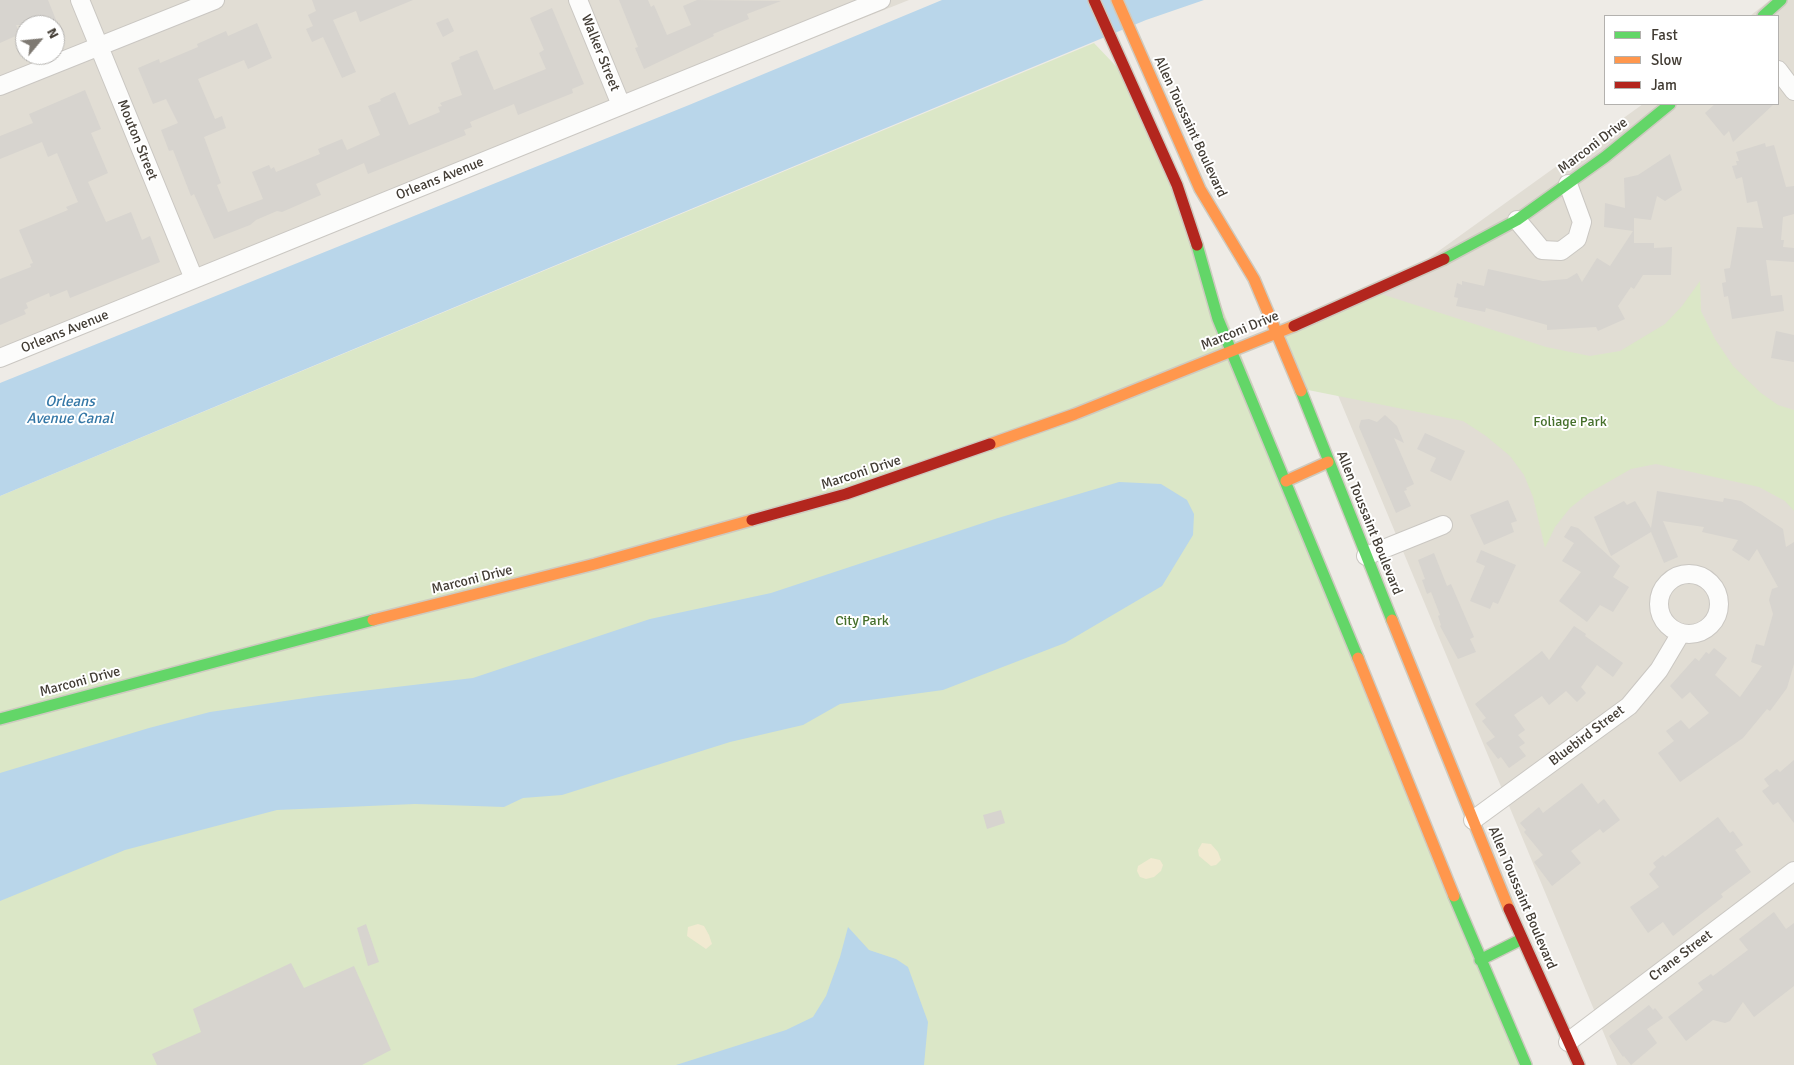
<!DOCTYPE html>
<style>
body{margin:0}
#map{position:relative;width:1794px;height:1065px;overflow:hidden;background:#eeebe6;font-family:Signika,sans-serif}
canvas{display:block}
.legend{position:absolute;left:1604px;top:15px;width:175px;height:90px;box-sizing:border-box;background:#fff;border:1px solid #b3b1ae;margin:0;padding:6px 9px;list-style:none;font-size:15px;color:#423c34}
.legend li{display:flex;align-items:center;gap:10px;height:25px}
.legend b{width:25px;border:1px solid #b3b1ae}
.north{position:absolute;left:15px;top:15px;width:50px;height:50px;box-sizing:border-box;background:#fff;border:1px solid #b3b1ae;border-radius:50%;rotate:62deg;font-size:14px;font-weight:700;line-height:20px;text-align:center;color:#423c34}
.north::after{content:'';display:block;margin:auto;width:18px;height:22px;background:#7e7972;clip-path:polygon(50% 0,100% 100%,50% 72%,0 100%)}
</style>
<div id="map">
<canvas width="1794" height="1065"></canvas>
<ul class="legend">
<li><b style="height:6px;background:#63d668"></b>Fast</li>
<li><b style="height:6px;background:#ff974d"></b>Slow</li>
<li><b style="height:6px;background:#b3261e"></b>Jam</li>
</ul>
<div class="north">N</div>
</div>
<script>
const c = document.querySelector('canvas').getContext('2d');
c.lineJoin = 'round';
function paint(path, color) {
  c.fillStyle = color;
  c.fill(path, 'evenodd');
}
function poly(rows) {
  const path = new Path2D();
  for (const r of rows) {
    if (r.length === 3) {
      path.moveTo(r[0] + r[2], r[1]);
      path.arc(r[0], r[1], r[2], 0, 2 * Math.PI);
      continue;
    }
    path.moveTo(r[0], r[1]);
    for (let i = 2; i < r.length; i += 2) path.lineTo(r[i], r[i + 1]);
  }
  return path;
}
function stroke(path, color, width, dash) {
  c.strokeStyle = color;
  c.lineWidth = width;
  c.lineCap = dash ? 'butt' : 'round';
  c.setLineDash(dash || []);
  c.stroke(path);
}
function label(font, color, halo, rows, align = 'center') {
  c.font = font + ' Signika,sans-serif';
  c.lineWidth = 4;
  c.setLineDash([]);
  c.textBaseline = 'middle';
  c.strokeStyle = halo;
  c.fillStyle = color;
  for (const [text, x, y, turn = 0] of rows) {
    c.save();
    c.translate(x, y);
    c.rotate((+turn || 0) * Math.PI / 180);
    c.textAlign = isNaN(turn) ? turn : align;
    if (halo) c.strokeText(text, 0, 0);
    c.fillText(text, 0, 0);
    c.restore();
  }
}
paint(poly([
 [0,0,909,0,0,362],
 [25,25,55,25,55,55,25,55],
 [1770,0,1794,0,1794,1065,1617,1065,1315,340,1643,104,1778,104,1778,16,1750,16]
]), '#e1ddd4');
paint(poly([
 [1094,43,1132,83,1526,1065,0,1065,0,496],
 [1700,281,1701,311,1715,339,1733,366,1761,393,1778,405,1794,410,1794,511,1785,501,1759,487,1656,464,1631,469,1589,493,1570,508,1555,527,1545,548,1533,497,1524,475,1510,456,1486,436,1463,421,1298,388,1278,333,1372,291,1546,347,1590,356,1620,351,1665,324,1682,306]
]), '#dbe7c7');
paint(poly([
 [1202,843,1211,844,1218,852,1221,860,1216,865,1211,866,1199,856,1198,850],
 [1151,858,1160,860,1163,865,1161,871,1154,877,1146,879,1140,877,1137,871,1138,866],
 [698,924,704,926,709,935,712,944,706,949,687,936,688,927]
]), '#f1ead1');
paint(poly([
 [942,0,1204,0,1146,20,0,496,0,383,689,105],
 [1119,482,1161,484,1187,500,1194,514,1193,535,1162,586,1065,643,943,690,840,704,803,725,730,742,562,795,523,798,504,807,415,804,277,810,125,850,0,901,0,773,149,728,210,712,319,696,473,678,650,619,771,593,998,518],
 [848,927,869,950,896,959,908,967,928,1022,924,1065,676,1065,786,1030,813,1017,826,996,840,957]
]), '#b9d6ea');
paint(poly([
 [0,0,48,0,58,25,16,25,20,34,0,43],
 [312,0,413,0,360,22,356,11,333,20,356,72,342,78,323,37,312,42,306,29,313,26,308,15,316,11],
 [619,0,648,0,651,7,654,5,667,35,691,25,683,6,697,0,781,1,747,14,749,19,713,34,714,36,644,69,635,48,638,47],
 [552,8,584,84,572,89,573,93,518,115,514,104,470,122,472,127,464,130,466,135,368,174,364,163,316,184,321,195,282,212,277,211,256,220,250,225,214,239,194,194,191,196,173,150,169,151,161,130,178,123,166,99,153,104,138,68,159,59,160,63,198,47,197,44,226,31,228,36,257,23,272,58,248,69,244,60,198,79,215,119,222,116,226,128,204,137,221,183,217,185,228,212,263,199,252,172,269,165,271,169,274,167,276,172,320,154,318,149,342,139,347,150,380,135,368,106,381,101,380,99,395,92,409,125,440,112,438,107,442,106,440,103,462,95,451,63,460,59,459,57,477,50,494,90,546,69,539,53,544,50,530,18],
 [448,18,454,31,443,37,436,23],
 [85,90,101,129,91,133,108,173,88,182,106,222,131,212,142,240,150,236,160,262,70,298,67,290,50,297,49,293,26,303,28,308,24,310,26,314,0,325,0,279,31,267,30,264,33,263,19,230,68,210,66,207,78,202,57,153,48,157,42,142,0,159,0,136,33,123,29,114],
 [1715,104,1774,104,1733,142,1729,131,1724,136,1705,113],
 [1765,143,1766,147,1774,145,1786,187,1794,186,1794,214,1783,217,1781,240,1784,240,1783,247,1794,248,1794,262,1766,260,1771,296,1782,295,1784,311,1732,319,1728,296,1724,297,1722,283,1726,282,1724,269,1730,268,1737,227,1763,228,1757,201,1747,203,1742,177,1736,179,1732,166,1737,165,1736,161,1739,161,1736,152],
 [1670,154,1682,190,1665,201,1657,196,1651,220,1634,218,1634,243,1654,243,1654,248,1672,247,1671,275,1643,275,1634,289,1631,287,1618,306,1625,319,1598,331,1596,327,1547,330,1547,325,1486,308,1485,312,1456,306,1458,298,1454,297,1457,283,1462,285,1462,281,1484,286,1488,269,1543,281,1567,279,1577,273,1582,282,1597,258,1610,266,1633,231,1604,227,1605,203,1625,208,1624,178,1638,175],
 [1776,331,1794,335,1794,362,1771,358],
 [1385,415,1397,426,1404,443,1394,438,1414,484,1406,488,1407,490,1404,491,1411,506,1396,513,1359,427,1361,420,1369,419,1377,422],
 [1425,433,1465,451,1451,481,1430,471,1436,458,1417,449],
 [1657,491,1723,502,1724,498,1741,501,1783,529,1786,547,1794,542,1794,664,1787,688,1770,711,1767,709,1743,738,1680,782,1658,753,1674,741,1666,731,1681,720,1689,729,1709,713,1690,692,1682,699,1670,686,1695,658,1699,661,1706,652,1709,654,1714,648,1727,658,1715,675,1740,697,1762,666,1751,662,1756,644,1764,646,1773,614,1769,600,1772,589,1778,587,1757,549,1749,561,1732,550,1738,540,1702,532,1704,527,1663,521,1678,557,1664,563,1651,532,1611,556,1594,517,1624,501,1627,505,1635,501,1651,528],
 [1508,500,1517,521,1511,523,1514,532,1484,545,1470,515],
 [1571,526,1578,528,1620,566,1613,577,1629,587,1613,612,1600,605,1587,622,1559,601,1581,572,1562,561,1574,543,1564,537],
 [1481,550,1516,565,1498,604,1493,602,1490,609,1470,601,1485,566,1476,562],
 [1434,553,1447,586,1451,584,1474,637,1470,639,1476,652,1458,659,1440,626,1441,625,1438,616,1440,615,1431,592,1427,594,1422,580,1425,579,1418,560],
 [1574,626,1586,634,1585,636,1623,663,1613,677,1597,665,1581,687,1586,693,1577,702,1566,691,1549,705,1542,696,1514,715,1525,730,1518,735,1525,743,1519,747,1526,756,1509,768,1501,757,1498,759,1486,743,1495,737,1482,721,1486,718,1475,704,1542,651,1549,660],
 [1794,760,1794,823,1778,802,1773,805,1762,791,1769,786,1764,779,1777,769,1780,772],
 [1582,783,1598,804,1604,799,1620,820,1603,833,1600,829,1571,851,1581,863,1552,886,1534,862,1543,855,1524,832,1526,830,1520,823,1539,807,1543,813],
 [1001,810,1005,823,987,829,983,815],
 [1718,817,1730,833,1733,831,1743,845,1735,850,1751,872,1721,894,1723,897,1673,936,1663,922,1648,933,1630,907,1659,887,1649,874,1656,867,1653,863,1663,855,1665,857],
 [1774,912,1786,929,1794,923,1794,986,1754,1017,1743,1002,1730,1021,1725,1023,1713,1020,1686,1041,1668,1017,1703,990,1698,983,1711,974,1713,976,1748,950,1739,939],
 [366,924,379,962,368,966,357,928],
 [291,963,304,988,354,966,391,1050,362,1065,157,1065,152,1054,201,1032,193,1009],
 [1649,1005,1653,1010,1655,1008,1663,1018,1647,1029,1657,1043,1631,1065,1624,1056,1623,1057,1609,1036]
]), '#d7d4cf');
const street = poly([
 [80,0,194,279],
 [578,0,621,105],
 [1778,70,1794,91],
 [0,86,215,0],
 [1517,220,1542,250,1561,251,1577,239,1582,222,1568,184],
 [0,358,881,0],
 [1366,556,1443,525],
 [1689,604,30],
 [1473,820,1629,706,1659,670,1681,633],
 [1568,1042,1794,871]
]);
const fast = poly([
 [1763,16,1781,0],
 [1197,245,1218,319,1358,658],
 [1444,259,1517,220,1605,157,1670,104],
 [1301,391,1392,620],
 [0,719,373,620],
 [1454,896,1526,1065],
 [1480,960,1522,939]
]);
const slow = poly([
 [1117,0,1200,189,1254,279,1301,391],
 [990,444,1075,414,1294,326],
 [1286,481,1328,462],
 [373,620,595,564,752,520],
 [1392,620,1509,909],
 [1358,658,1454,896]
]);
const jam = poly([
 [1094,0,1177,185,1197,245],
 [1294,326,1444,259],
 [752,520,846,494,990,444],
 [1509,909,1579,1065]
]);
stroke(street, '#cac7c2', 20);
stroke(fast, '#cecac0', 14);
stroke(slow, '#cecac0', 14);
stroke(jam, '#cecac0', 14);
stroke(street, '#fcfcfb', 18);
stroke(fast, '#63d668', 11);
stroke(slow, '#ff974d', 11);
stroke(jam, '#b3261e', 11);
label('14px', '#423c34', '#fff', [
 ["Walker Street",600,53,68],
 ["Allen Toussaint Boulevard",1190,127,65],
 ["Mouton Street",137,140,68],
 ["Marconi Drive",1593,146,-37],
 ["Orleans Avenue",440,179,-22],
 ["Marconi Drive",1240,331,-22],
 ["Orleans Avenue",65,332,-22],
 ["Marconi Drive",861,473,-18],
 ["Allen Toussaint Boulevard",1369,523,68],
 ["Marconi Drive",472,580,-14],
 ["Marconi Drive",80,682,-15],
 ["Bluebird Street",1587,736,-37],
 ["Allen Toussaint Boulevard",1522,898,67],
 ["Crane Street",1681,956,-37]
]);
label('14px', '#456f2b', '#fff', [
 ["Foliage Park",1570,422],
 ["City Park",862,621]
]);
label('italic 15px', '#3477a6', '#fff', [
 ["Orleans",70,402],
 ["Avenue Canal",70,419]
]);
</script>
